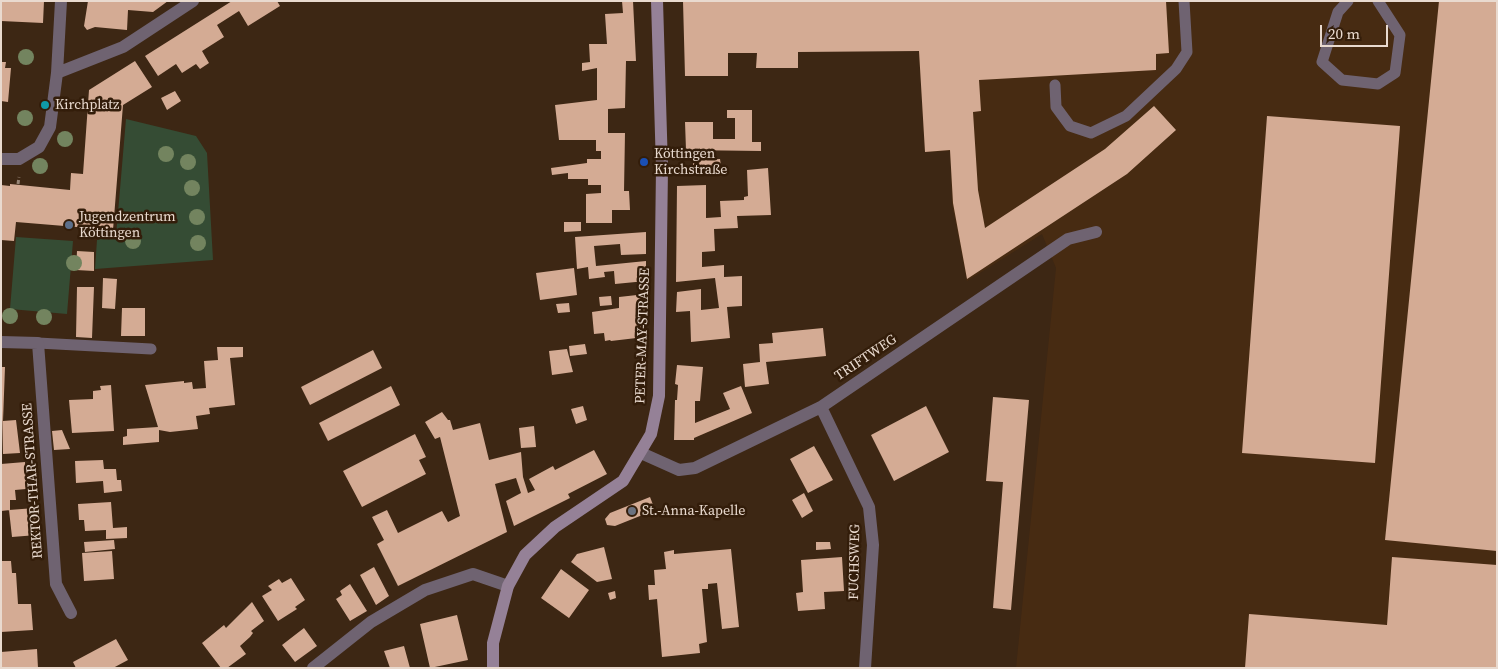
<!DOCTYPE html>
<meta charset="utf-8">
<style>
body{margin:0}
#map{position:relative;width:1498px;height:669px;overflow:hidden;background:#3d2714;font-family:"Source Serif 4",serif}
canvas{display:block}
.frame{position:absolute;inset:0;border:2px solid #e9dacf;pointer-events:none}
.scale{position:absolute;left:1320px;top:25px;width:68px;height:22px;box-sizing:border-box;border:2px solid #e9dacf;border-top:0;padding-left:6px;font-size:15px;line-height:18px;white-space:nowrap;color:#e9dacf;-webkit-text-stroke:4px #331d0a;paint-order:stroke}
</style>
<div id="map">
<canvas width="1498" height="669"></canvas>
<div class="frame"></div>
<div class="scale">20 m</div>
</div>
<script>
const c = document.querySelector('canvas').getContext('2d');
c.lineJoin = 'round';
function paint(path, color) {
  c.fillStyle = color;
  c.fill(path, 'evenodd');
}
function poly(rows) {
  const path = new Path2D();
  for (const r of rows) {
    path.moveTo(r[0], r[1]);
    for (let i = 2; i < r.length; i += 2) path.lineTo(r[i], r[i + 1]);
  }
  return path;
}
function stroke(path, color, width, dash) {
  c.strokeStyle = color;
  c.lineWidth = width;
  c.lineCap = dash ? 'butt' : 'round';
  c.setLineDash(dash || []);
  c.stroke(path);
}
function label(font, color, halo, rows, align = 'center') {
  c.font = font + ' "Source Serif 4",serif';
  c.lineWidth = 5;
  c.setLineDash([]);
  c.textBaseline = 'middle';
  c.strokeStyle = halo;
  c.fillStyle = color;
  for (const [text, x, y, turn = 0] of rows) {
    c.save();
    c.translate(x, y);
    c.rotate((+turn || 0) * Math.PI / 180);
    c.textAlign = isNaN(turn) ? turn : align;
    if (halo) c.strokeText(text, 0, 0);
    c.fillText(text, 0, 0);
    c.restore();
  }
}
paint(poly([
 [786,1,1497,1,1497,668,1016,668,1056,268,1042,234,967,281,952,204,950,151,925,152,917,20]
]), '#472b12');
paint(poly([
 [126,119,196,136,207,153,213,260,95,269,97,240,116,236],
 [16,237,73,241,67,314,10,309]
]), '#354c34');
paint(poly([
 [1,1,44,1,43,23,1,21],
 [88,1,168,1,153,12,128,10,127,30,95,27,87,30,84,26],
 [232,1,277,1,280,6,248,26,239,11,217,25,224,37,202,51,209,63,200,69,196,64,182,73,176,64,158,76,145,56],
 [622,1,633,1,636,61,626,61,625,108,608,109,608,133,625,133,624,191,629,191,630,210,612,210,612,223,586,223,586,194,601,193,601,185,588,185,588,179,568,179,568,173,552,175,551,168,587,163,587,159,601,159,601,151,596,151,596,140,559,140,555,105,597,100,597,68,582,71,582,63,590,62,589,44,607,44,605,14,623,13],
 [683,1,1166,1,1169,53,1156,54,1156,70,979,80,981,111,973,112,978,190,985,228,1105,149,1154,106,1176,130,1127,174,967,279,953,203,950,150,925,152,919,51,798,52,798,68,756,68,757,53,728,53,728,76,685,76],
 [1439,1,1497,1,1497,551,1385,540],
 [135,61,152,87,123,105,113,230,16,222,14,241,1,240,1,185,10,186,10,184,70,190,71,173,83,174,89,90],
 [1,62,6,62,5,68,11,68,8,102,1,101],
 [175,91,181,101,167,110,161,98],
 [727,110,752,110,752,142,761,142,761,151,686,150,685,122,713,122,713,139,735,139,735,118,727,118],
 [1267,116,1400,126,1375,463,1242,453],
 [720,159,721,166,693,167,693,161],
 [768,168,771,215,737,216,738,228,714,229,715,251,702,252,702,267,724,265,724,277,742,276,742,306,727,307,730,338,691,342,690,311,676,312,677,292,701,289,701,310,719,308,715,278,676,282,677,186,706,185,706,218,721,217,720,201,744,200,744,197,748,196,747,170],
 [564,222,581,222,581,231,564,232],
 [646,232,646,254,621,255,620,244,594,246,596,266,646,261,646,281,615,284,614,271,604,272,605,277,589,279,588,267,577,269,575,237],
 [77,251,94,252,94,271,76,270],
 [574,268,577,295,540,300,536,273],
 [103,278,117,279,115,309,102,308],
 [77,287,94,287,92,338,76,337],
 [646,294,645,337,611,341,610,340,605,341,604,333,594,334,592,312,619,308,619,297],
 [611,296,612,305,600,306,599,297],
 [569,303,570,312,558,313,556,304],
 [122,308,145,308,145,336,121,336],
 [823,328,826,356,766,362,769,384,745,387,743,364,760,362,759,344,773,343,772,333],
 [585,344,587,354,570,356,569,346],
 [217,347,243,347,243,357,230,358,235,405,209,408,210,414,196,416,198,429,170,432,159,430,159,442,123,445,123,437,127,436,127,429,158,427,145,385,184,381,184,383,192,382,193,389,206,388,204,361,218,360],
 [567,349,573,372,552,375,549,351],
 [373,350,382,368,310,405,301,387],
 [677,365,703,367,700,401,695,401,695,423,730,409,723,393,741,386,752,413,694,438,694,440,674,440,675,400,677,400,678,385,675,384],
 [1,367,5,367,3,421,16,420,20,453,3,454],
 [111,385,114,431,72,433,69,400,93,399,93,391,101,390,100,386],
 [391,386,400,405,328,441,319,423],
 [993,397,1029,400,1011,610,993,608,1003,482,986,481],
 [583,406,587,420,576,424,571,409],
 [926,406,949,452,894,481,871,435],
 [442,412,448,420,450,420,453,430,480,423,489,460,521,452,523,477,528,493,535,490,529,479,553,466,555,470,594,450,607,474,568,494,570,498,514,526,506,501,521,493,516,478,495,484,507,532,398,586,377,544,384,540,372,517,387,510,398,533,442,511,448,522,460,516,440,437,435,439,425,422],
 [534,426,536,447,521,448,519,428],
 [62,430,70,449,54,450,52,431],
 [415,434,426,457,419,460,426,474,362,507,343,471],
 [814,446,833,480,808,493,790,459],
 [103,460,104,469,116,469,117,480,121,480,122,491,104,493,103,481,76,483,75,461],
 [25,462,26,489,15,490,16,500,10,500,10,510,1,511,1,464],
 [804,493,813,511,802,518,792,500],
 [650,497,655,510,615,526,607,525,605,519,610,513],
 [111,502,113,528,127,527,127,538,106,539,106,530,85,531,84,520,79,520,78,504],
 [35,508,37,535,12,537,9,510],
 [114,540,115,549,85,552,84,542],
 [816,542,830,542,831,549,816,550],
 [604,547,612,579,597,582,571,562,577,554],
 [731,549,739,627,722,629,717,583,708,584,708,589,702,589,707,642,699,644,700,653,662,657,657,599,649,600,648,585,655,585,654,570,666,569,664,552,674,550,674,554],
 [112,551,114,579,84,581,82,553],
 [842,557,844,591,824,592,825,609,798,611,796,593,803,592,801,560],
 [1392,557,1497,565,1497,668,1245,668,1249,614,1387,625],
 [1,561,11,561,12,573,16,573,18,604,31,604,33,630,1,632],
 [374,567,389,596,376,605,360,575],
 [561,569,589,590,569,618,541,598],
 [291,578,305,600,295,607,297,609,278,621,262,596,272,590,268,586,279,579,282,583],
 [350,584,367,611,350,621,336,599,342,595,340,591],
 [615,591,616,598,610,600,608,593],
 [252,602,264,621,251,631,253,633,250,637,240,646,246,654,227,668,221,668,202,643,224,625,226,628],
 [457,615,468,660,430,668,420,624],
 [304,628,317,646,295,662,282,645],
 [116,639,128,660,113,668,76,668,73,662],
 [404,646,410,668,390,668,384,651],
 [37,649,38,668,1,668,1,652]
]), '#d4ab94');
stroke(poly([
 [18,184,19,177]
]), '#978576', 3, [4, 2.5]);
stroke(poly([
 [1348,1,1338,12,1322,62,1342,80,1378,84,1395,73,1400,35,1378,1],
 [1055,85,1056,107,1070,126,1091,133,1126,116,1176,69,1187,52,1184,1],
 [38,343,151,349]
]), '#6f6371', 11);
stroke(poly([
 [57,73,123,47,193,1],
 [1,159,19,159,39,147,50,127,57,73,61,1],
 [1,342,38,343,56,584,71,613],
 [821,407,869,507,873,545,865,668],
 [641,453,679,470,695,468,821,407,1068,239,1096,232],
 [313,668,371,622,425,590,473,574,508,586]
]), '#6f6371', 12);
stroke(poly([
 [493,668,493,643,508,586,525,555,555,527,623,481,651,434,659,396,662,168,657,1]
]), '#958197', 12);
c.fillStyle = '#73845f';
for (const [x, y] of [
 [26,57],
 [25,118],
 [65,139],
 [166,154],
 [188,162],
 [40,166],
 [192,188],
 [197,217],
 [133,241],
 [198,243],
 [74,263],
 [10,316],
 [44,317]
]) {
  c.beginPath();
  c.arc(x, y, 8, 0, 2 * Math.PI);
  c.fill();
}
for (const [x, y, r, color] of [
 [45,105,5,"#0f9aa8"],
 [644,162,5,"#1a4fb4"],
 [69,225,5,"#5c6f8a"],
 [632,511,5,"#6b7280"]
]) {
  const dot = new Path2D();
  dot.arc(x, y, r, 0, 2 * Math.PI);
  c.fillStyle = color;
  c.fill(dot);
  stroke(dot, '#331d0a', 2);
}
label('14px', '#e9dacf', '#331d0a', [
 ["Kirchplatz",55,105],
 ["Köttingen",654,154],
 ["Kirchstraße",654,170],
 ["Jugendzentrum",79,217],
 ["Köttingen",79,233],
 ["St.-Anna-Kapelle",642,511]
], 'left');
label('14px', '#e9dacf', '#331d0a', [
 ["PETER-MAY-STRASSE",643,336,-88],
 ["TRIFTWEG",866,358,-34],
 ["REKTOR-THAR-STRASSE",33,481,-94],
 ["FUCHSWEG",855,562,-89]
]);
</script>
